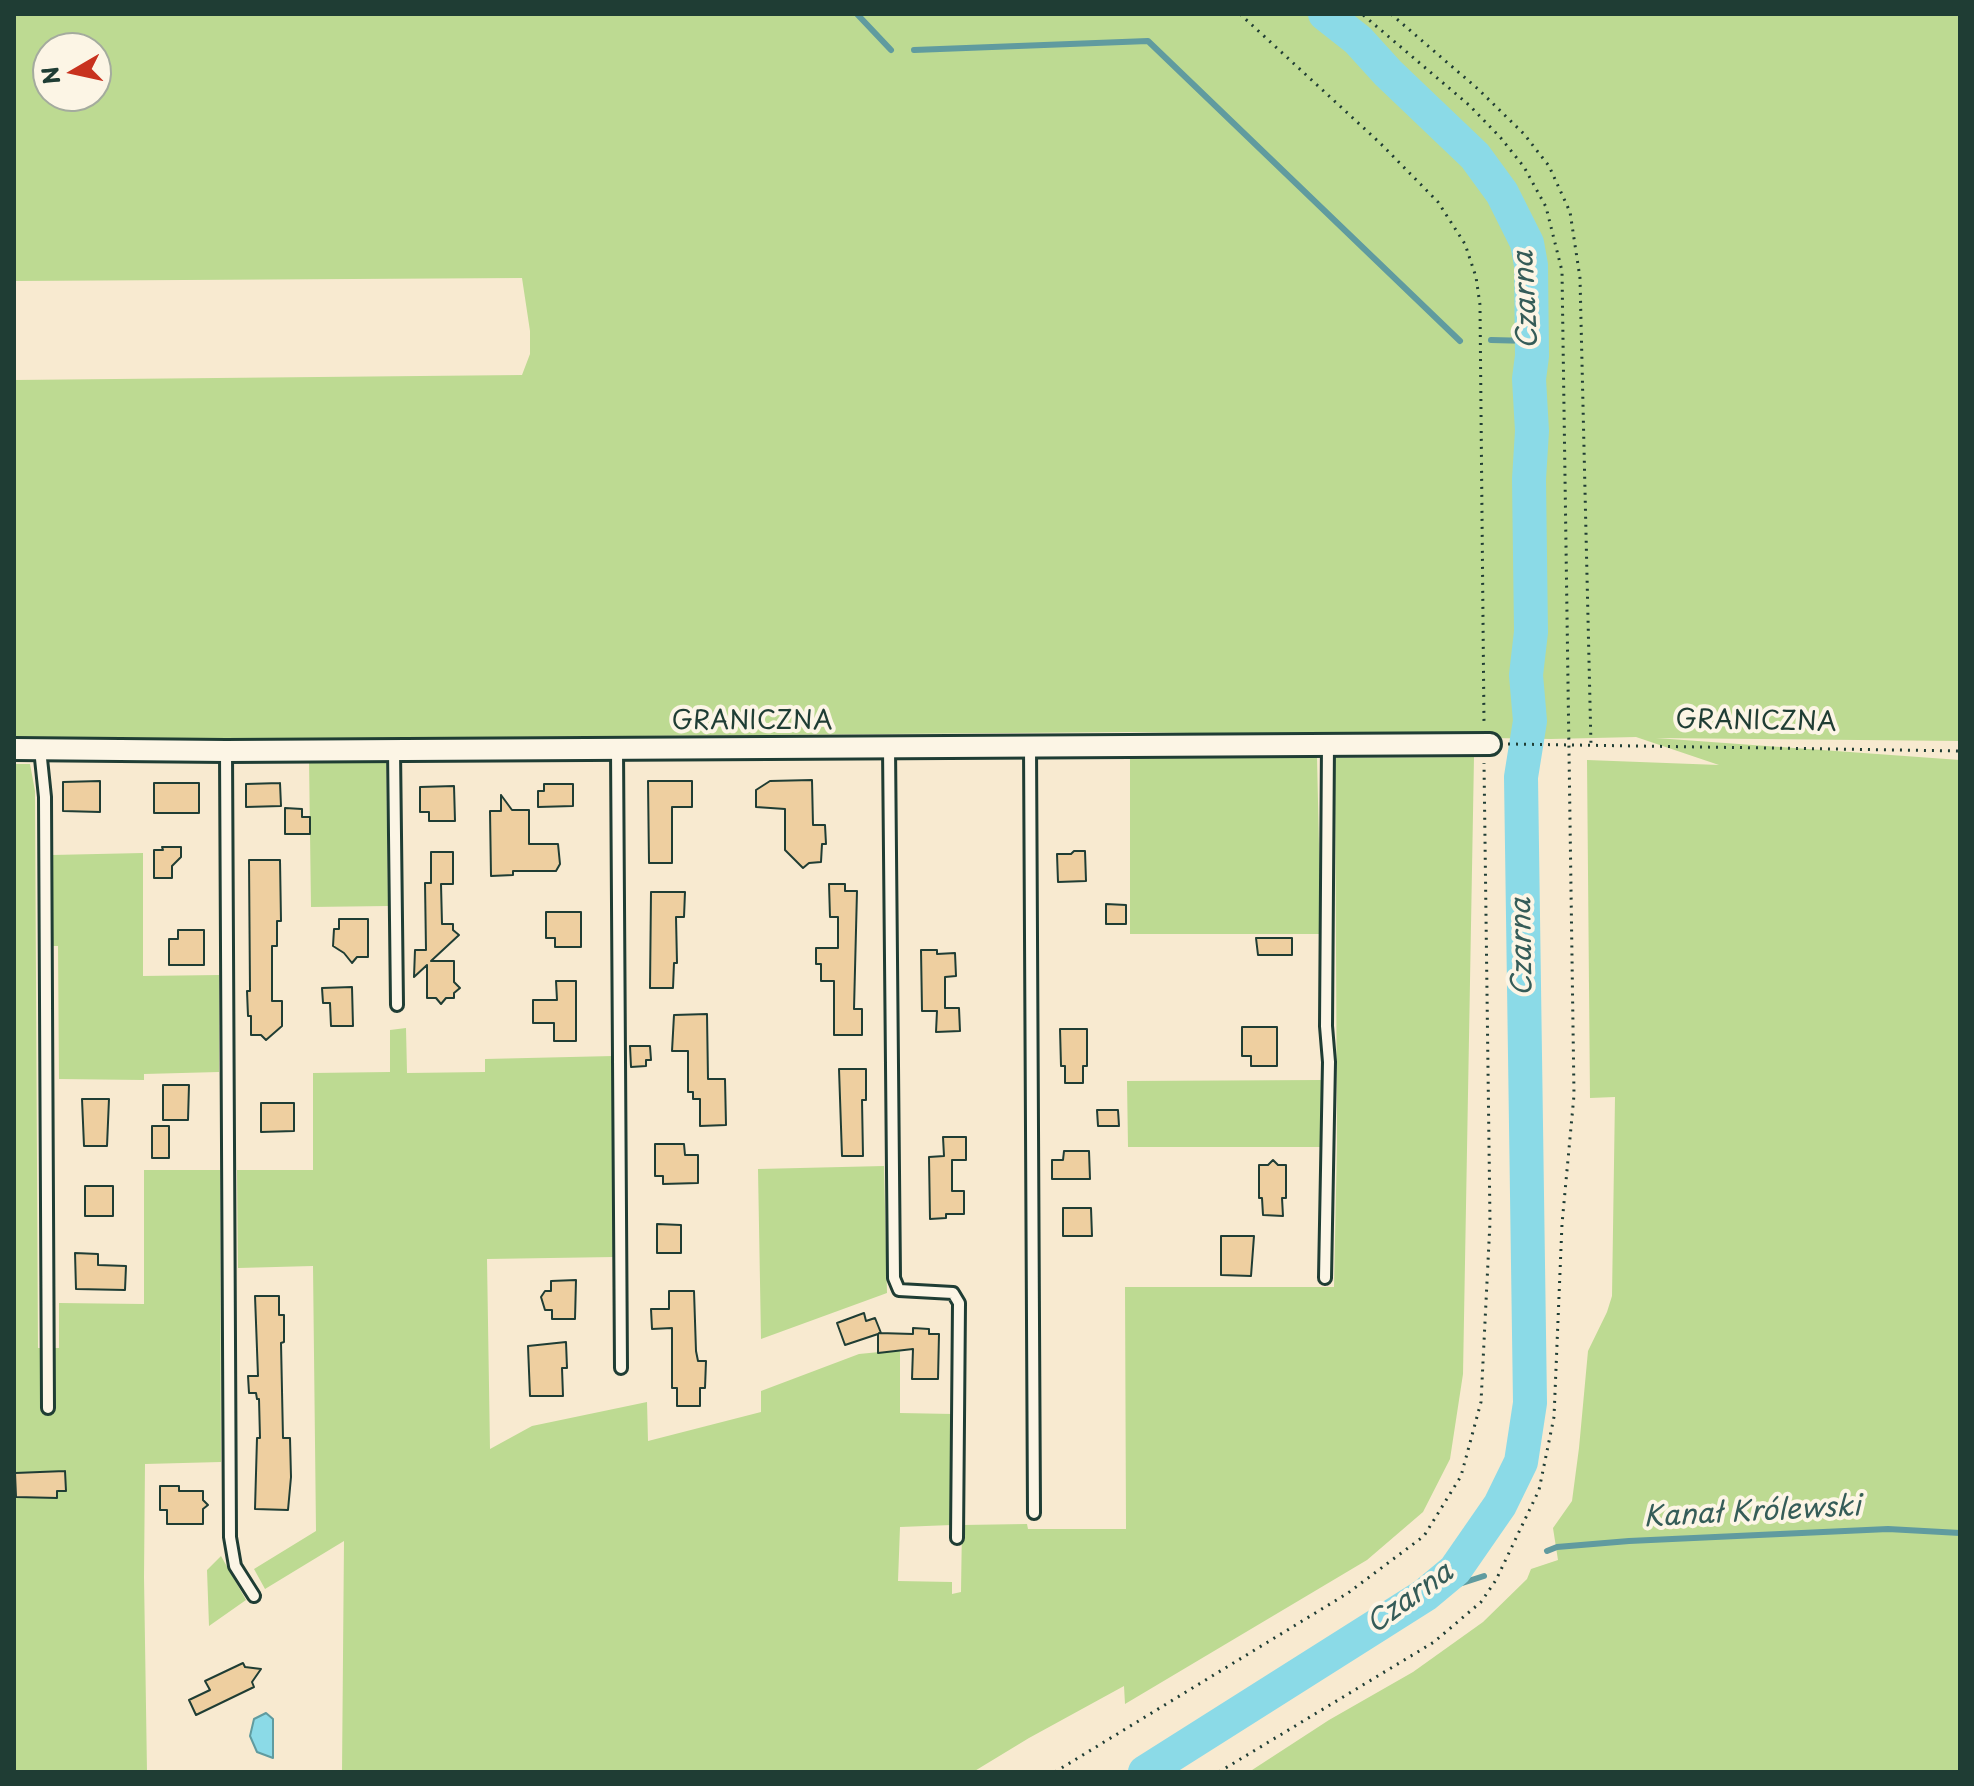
<!DOCTYPE html>
<meta charset="utf-8">
<style>
body{margin:0}
#map{position:relative;width:1974px;height:1786px;overflow:hidden;background:#f8ead0;font-family:"Playpen Sans",sans-serif}
canvas{display:block}
.frame{position:absolute;inset:0;border:16px solid #1f3d34;pointer-events:none}
.north{position:absolute;left:32px;top:32px;width:80px;height:80px;box-sizing:border-box;background:#fcf5e5;border:2px solid #a4ab9e;border-radius:50%;rotate:261deg;font-size:22px;font-weight:700;line-height:32px;text-align:center;color:#1f3d34}
.north::after{content:'';display:block;margin:auto;width:28px;height:36px;background:#c8321e;clip-path:polygon(50% 0,100% 100%,50% 72%,0 100%)}
</style>
<div id="map">
<canvas width="1974" height="1786"></canvas>
<div class="frame"></div>
<div class="north">N</div>
</div>
<script>
const c = document.querySelector('canvas').getContext('2d');
c.lineJoin = 'round';
function paint(path, color) {
  c.fillStyle = color;
  c.fill(path, 'evenodd');
}
function poly(rows) {
  const path = new Path2D();
  for (const r of rows) {
    path.moveTo(r[0], r[1]);
    for (let i = 2; i < r.length; i += 2) path.lineTo(r[i], r[i + 1]);
  }
  return path;
}
function stroke(path, color, width, dash) {
  c.strokeStyle = color;
  c.lineWidth = width;
  c.lineCap = dash ? 'butt' : 'round';
  c.setLineDash(dash || []);
  c.stroke(path);
}
function label(font, color, halo, rows, align = 'center') {
  c.font = font + ' "Playpen Sans",sans-serif';
  c.lineWidth = 8;
  c.setLineDash([]);
  c.textBaseline = 'middle';
  c.strokeStyle = halo;
  c.fillStyle = color;
  for (const [text, x, y, turn = 0] of rows) {
    c.save();
    c.translate(x, y);
    c.rotate((+turn || 0) * Math.PI / 180);
    c.textAlign = isNaN(turn) ? turn : align;
    if (halo) c.strokeText(text, 0, 0);
    c.fillText(text, 0, 0);
    c.restore();
  }
}
paint(poly([
 [14,14,1960,14,1960,741,1656,738,1960,760,1960,1772,1249,1772,1329,1720,1413,1672,1483,1622,1527,1579,1531,1569,1558,1560,1553,1528,1572,1501,1579,1448,1588,1351,1607,1312,1612,1296,1615,1097,1590,1098,1587,760,1719,765,1636,737,1551,739,1130,732,14,741,14,380,522,375,530,354,530,331,522,278,14,281],
 [48,48,96,48,96,96,48,96],
 [386,757,388,906,311,907,309,759],
 [1130,757,1317,757,1321,934,1130,934],
 [1474,757,1463,1374,1450,1459,1423,1512,1367,1560,1125,1704,1124,1686,1029,1738,973,1772,342,1772,344,1541,265,1589,254,1569,316,1531,313,1266,238,1268,237,1170,313,1170,313,1073,390,1072,390,1030,406,1028,407,1073,485,1072,485,1059,613,1056,614,1257,487,1259,490,1449,532,1426,647,1402,648,1441,761,1412,761,1391,859,1354,900,1350,900,1413,953,1414,952,1525,900,1527,898,1581,952,1582,952,1594,961,1592,962,1525,1027,1524,1028,1529,1126,1529,1125,1287,1334,1287,1337,1144,1335,758],
 [14,764,30,764,35,791,38,1348,59,1348,59,1303,144,1304,144,1170,220,1170,221,1462,145,1464,144,1577,147,1772,14,1772],
 [143,853,143,976,219,975,219,1072,144,1074,144,1080,59,1079,58,946,53,946,52,855],
 [1321,1080,1322,1147,1128,1147,1127,1081],
 [884,1166,887,1293,761,1339,758,1169],
 [221,1556,246,1600,209,1626,207,1570]
]), '#bdda92');
const water = poly([
 [266,1713,273,1719,273,1758,257,1752,250,1736,254,1719,266,1713]
]);
paint(water, '#8bdae7');
stroke(water, '#609b9f', 2);
stroke(poly([
 [857,14,891,50],
 [914,50,1148,41,1460,341],
 [1491,340,1530,341],
 [1547,1551,1557,1547,1629,1541,1888,1529,1960,1533],
 [1425,1595,1484,1576]
]), '#609b9f', 6);
stroke(poly([
 [1145,1772,1425,1595,1455,1570,1500,1505,1521,1462,1530,1403,1521,777,1530,721,1526,675,1531,632,1529,479,1532,431,1529,379,1532,356,1531,265,1527,243,1502,193,1475,156,1388,73,1358,40,1325,14]
]), '#8bdae7', 34);
const building = poly([
 [812,780,813,825,825,825,826,844,822,844,821,862,809,863,803,868,785,850,785,809,756,807,756,790,770,781,812,780],
 [100,781,100,812,63,811,63,782,100,781],
 [648,781,692,781,692,807,672,807,672,863,649,863,648,781],
 [154,783,199,783,199,813,154,813,154,783],
 [280,783,281,806,246,807,246,784,280,783],
 [544,784,573,784,573,806,538,807,538,791,544,791,544,784],
 [454,786,455,821,429,821,429,812,420,812,420,787,454,786],
 [501,795,512,810,529,810,529,844,558,844,560,864,556,871,513,871,513,875,491,876,490,811,501,811,501,795],
 [285,808,302,809,302,817,310,817,310,834,285,834,285,808],
 [162,847,181,847,181,857,172,866,172,878,154,878,154,850,163,850,162,847],
 [1074,851,1085,851,1086,881,1058,882,1057,854,1071,854,1074,851],
 [431,852,453,852,453,884,441,884,442,924,453,924,453,930,459,935,431,961,454,961,454,982,460,988,454,993,454,998,446,998,441,1004,436,998,427,998,427,965,414,977,415,950,426,950,425,883,431,883,431,852],
 [249,860,280,860,281,921,277,921,277,946,272,946,272,1001,282,1001,282,1026,266,1040,261,1035,251,1035,251,1016,248,1016,247,991,250,991,249,860],
 [829,884,845,884,845,891,857,891,854,1009,862,1009,862,1035,834,1035,834,981,821,981,821,964,816,964,816,948,838,948,838,917,830,917,829,884],
 [651,892,685,892,684,917,676,917,677,963,674,963,673,988,650,988,651,892],
 [1106,904,1126,905,1126,924,1106,924,1106,904],
 [546,912,581,912,581,947,555,947,555,938,546,938,546,912],
 [339,919,368,919,368,957,357,957,352,963,344,953,333,946,334,929,339,929,339,919],
 [178,930,204,930,204,965,169,965,169,939,178,939,178,930],
 [1256,938,1292,938,1292,955,1258,955,1256,938],
 [921,950,937,950,937,954,955,953,956,976,945,977,945,1008,959,1008,960,1031,936,1032,937,1011,922,1011,921,950],
 [556,981,576,981,576,1041,554,1041,554,1023,533,1023,533,1000,557,1000,556,981],
 [352,987,353,1026,331,1026,330,1003,323,1003,322,988,352,987],
 [707,1014,708,1079,725,1079,726,1125,700,1126,700,1099,693,1099,693,1092,688,1092,688,1051,672,1051,674,1015,707,1014],
 [1242,1027,1277,1027,1277,1066,1251,1066,1251,1056,1242,1056,1242,1027],
 [1060,1029,1087,1029,1087,1066,1083,1066,1083,1083,1065,1083,1065,1066,1061,1066,1060,1029],
 [630,1046,650,1046,651,1060,646,1060,646,1066,631,1067,630,1046],
 [839,1069,866,1069,866,1100,862,1100,863,1156,842,1156,839,1069],
 [163,1085,189,1085,188,1120,163,1120,163,1085],
 [82,1099,109,1099,107,1146,84,1146,82,1099],
 [261,1103,294,1103,294,1131,261,1132,261,1103],
 [1097,1110,1118,1110,1119,1126,1098,1126,1097,1110],
 [152,1126,169,1126,169,1158,152,1158,152,1126],
 [943,1137,966,1137,966,1160,952,1160,952,1191,964,1191,964,1214,946,1214,946,1218,930,1219,929,1157,944,1156,943,1137],
 [655,1144,684,1144,685,1155,698,1155,698,1183,663,1184,663,1176,655,1176,655,1144],
 [1064,1151,1089,1151,1090,1179,1052,1179,1052,1160,1063,1160,1064,1151],
 [1273,1160,1278,1165,1286,1165,1286,1198,1282,1198,1283,1216,1263,1215,1262,1198,1259,1198,1259,1165,1268,1165,1273,1160],
 [85,1186,113,1186,113,1216,85,1216,85,1186],
 [1063,1208,1091,1208,1092,1236,1063,1236,1063,1208],
 [657,1224,681,1225,681,1253,657,1253,657,1224],
 [1221,1236,1254,1236,1251,1276,1221,1275,1221,1236],
 [75,1253,98,1254,98,1265,126,1266,125,1290,76,1289,75,1253],
 [576,1280,575,1319,552,1319,552,1310,545,1310,541,1297,545,1291,551,1291,551,1281,576,1280],
 [669,1291,694,1291,696,1351,698,1361,706,1361,705,1388,700,1388,700,1406,677,1406,677,1388,672,1388,672,1328,652,1329,651,1309,669,1309,669,1291],
 [255,1296,279,1296,279,1315,284,1315,284,1342,281,1343,283,1438,290,1438,291,1477,288,1510,255,1509,257,1438,260,1438,259,1399,257,1399,256,1393,249,1393,248,1376,258,1376,255,1296],
 [864,1313,866,1321,875,1318,881,1333,879,1333,913,1334,913,1328,929,1329,929,1334,939,1334,938,1379,912,1379,913,1349,878,1353,878,1334,845,1345,837,1323,864,1313],
 [566,1342,567,1368,562,1368,563,1396,530,1396,528,1346,566,1342],
 [65,1471,66,1491,57,1491,57,1498,16,1497,15,1473,65,1471],
 [160,1486,179,1486,179,1491,203,1491,203,1500,208,1505,203,1509,203,1524,167,1524,167,1510,160,1510,160,1486],
 [243,1663,245,1667,261,1669,252,1682,254,1687,196,1715,189,1700,210,1690,205,1681,243,1663]
]);
paint(building, '#eecfa0');
stroke(building, '#1f3d34', 2);
const lane = poly([
 [1030,745,1034,1513],
 [889,747,894,1278,899,1290,953,1293,959,1303,957,1538],
 [40,749,45,797,48,1408],
 [617,749,621,1368],
 [394,750,397,1005],
 [226,751,230,1537,235,1566,254,1596],
 [1325,1278,1329,1062,1326,1026,1328,744]
]);
const street = poly([
 [14,749,226,751,1490,744]
]);
stroke(lane, '#1f3d34', 16);
stroke(street, '#1f3d34', 26);
stroke(poly([
 [1240,14,1380,143,1438,202,1465,244,1476,277,1480,305,1484,723],
 [1391,14,1478,89,1524,134,1549,166,1570,212,1580,278,1591,746],
 [1508,744,1960,751],
 [1055,1772,1348,1593,1424,1536,1461,1476,1481,1402,1490,1222,1484,763],
 [1219,1772,1434,1642,1481,1602,1496,1580,1539,1490,1554,1417,1562,1224,1574,1095,1562,271,1546,207,1524,167,1500,137,1469,105,1362,14]
]), '#1f3d34', 3, [2, 6]);
stroke(lane, '#fcf5e5', 10);
stroke(street, '#fcf5e5', 20);
label('26px', '#1f3d34', '#fcf5e5', [
 ["GRANICZNA",752,722],
 ["GRANICZNA",1756,722,1]
]);
label('italic 28px', '#355c58', '#fcf5e5', [
 ["Czarna",1527,300,-93],
 ["Czarna",1523,947,-91],
 ["Kanał Królewski",1752,1513,-3],
 ["Czarna",1410,1599,-36]
]);
</script>
